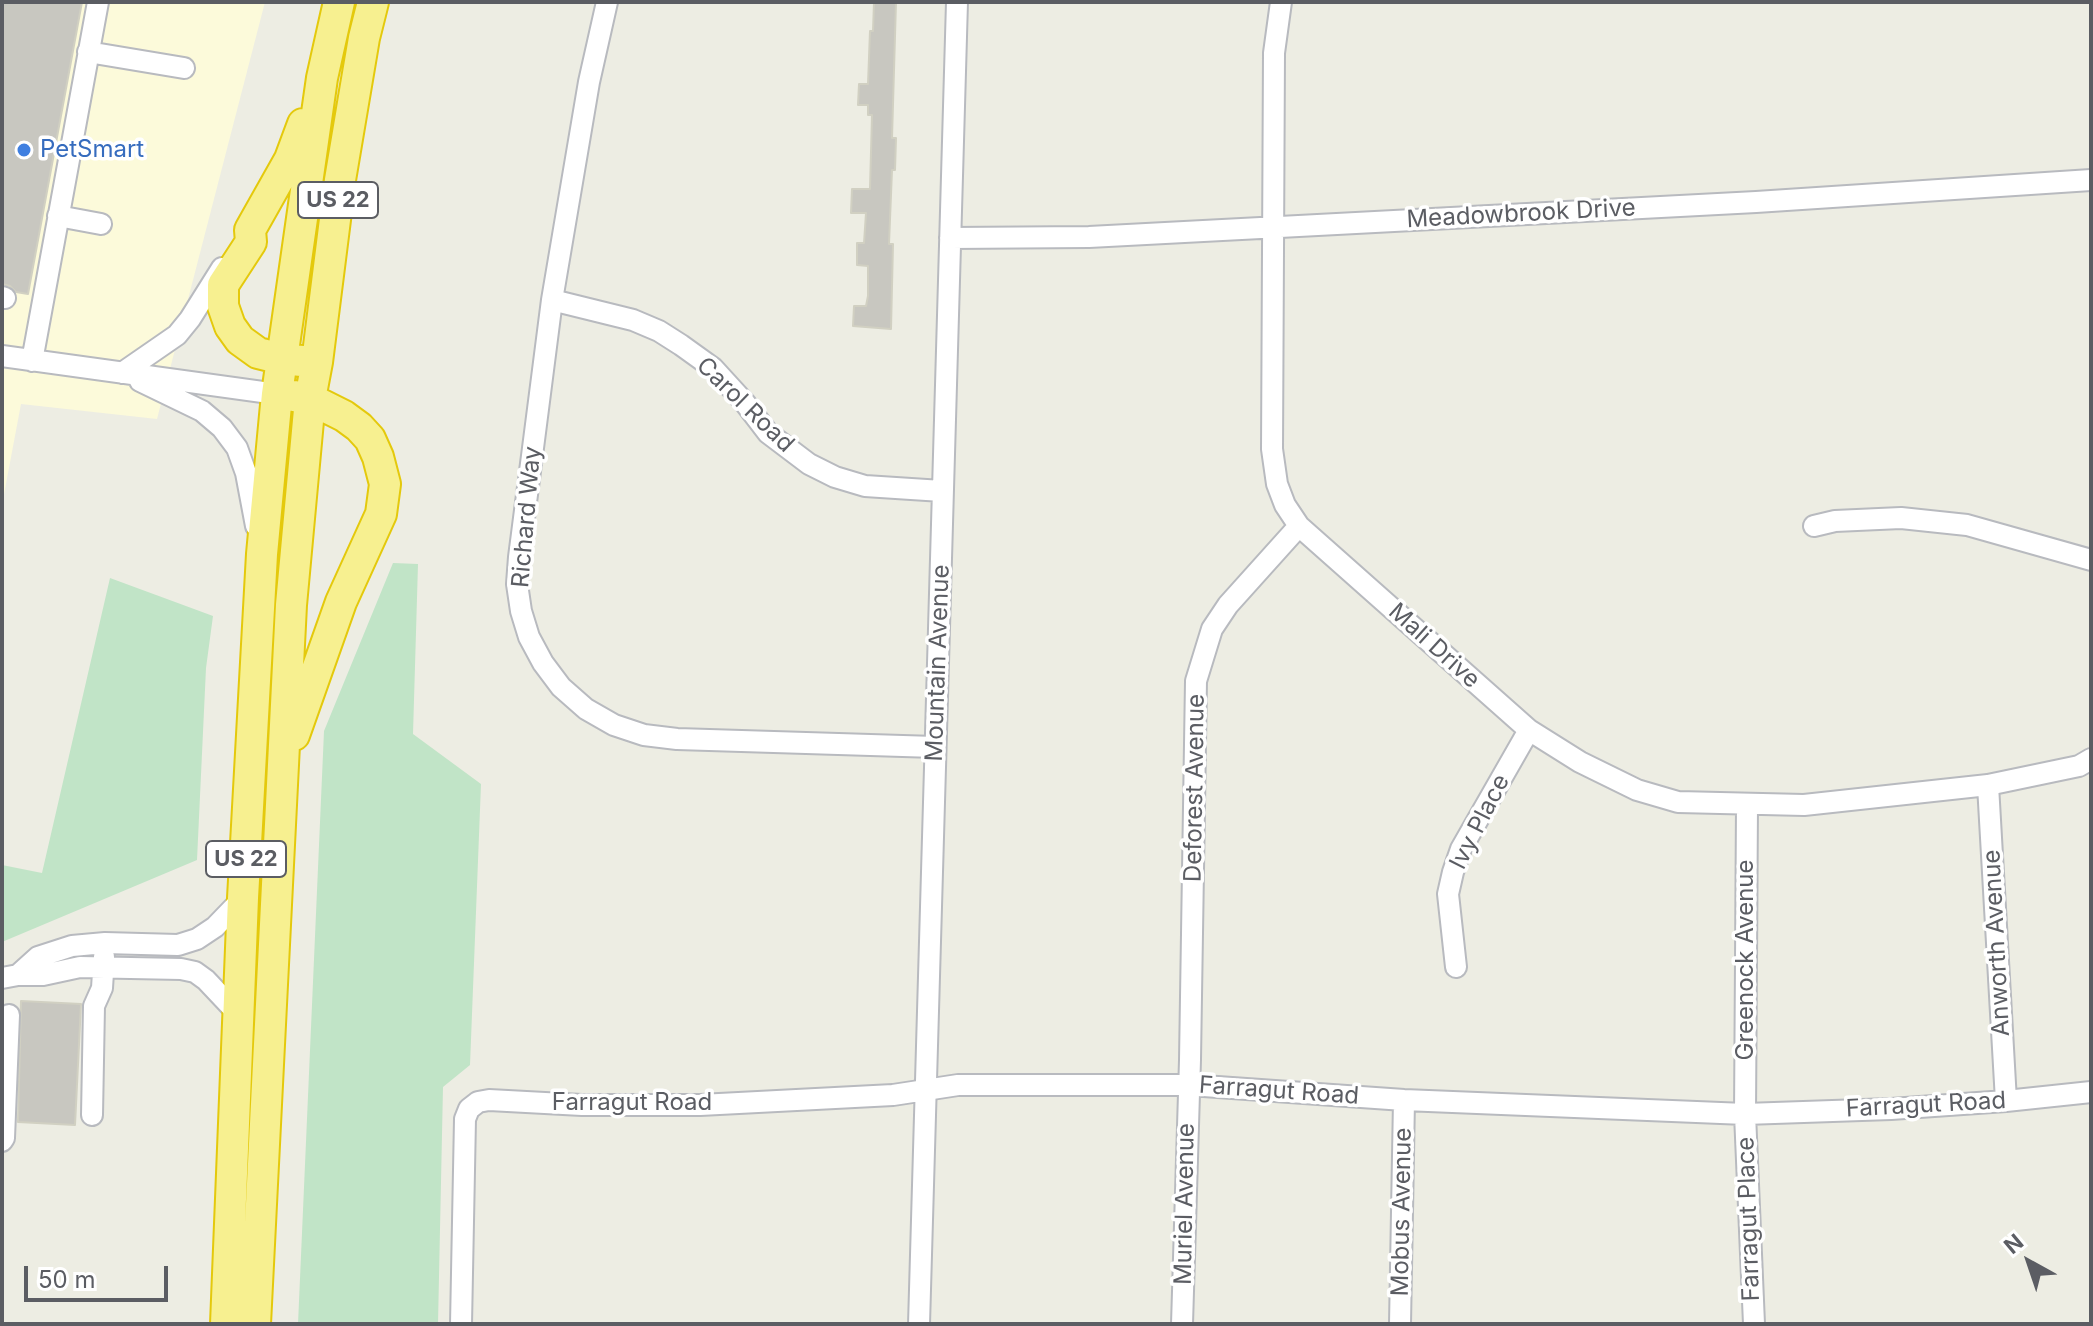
<!DOCTYPE html>
<style>
body{margin:0}
#map{position:relative;width:2093px;height:1326px;overflow:hidden;background:#edede3;font-family:Inter,sans-serif}
canvas{display:block}
.frame{position:absolute;inset:0;border:4px solid #5b5d63;pointer-events:none}
.north{position:absolute;left:1989px;top:1222px;width:80px;height:80px;-webkit-text-stroke:6px #fff;paint-order:stroke;rotate:320deg;font-size:22px;font-weight:700;line-height:32px;text-align:center;color:#5b5d63}
.north::after{content:'';display:block;margin:auto;width:28px;height:36px;background:#5b5d63;clip-path:polygon(50% 0,100% 100%,50% 72%,0 100%)}
.scale{position:absolute;left:24px;top:1266px;width:144px;height:36px;box-sizing:border-box;border:4px solid #5b5d63;border-top:0;padding-left:10px;font-size:24px;line-height:28px;white-space:nowrap;color:#5b5d63;-webkit-text-stroke:6px #fff;paint-order:stroke}
</style>
<div id="map">
<canvas width="2093" height="1326"></canvas>
<div class="frame"></div>
<div class="north">N</div>
<div class="scale">50 m</div>
</div>
<script>
const c = document.querySelector('canvas').getContext('2d');
c.lineJoin = 'round';
function paint(path, color) {
  c.fillStyle = color;
  c.fill(path, 'evenodd');
}
function poly(rows) {
  const path = new Path2D();
  for (const r of rows) {
    path.moveTo(r[0], r[1]);
    for (let i = 2; i < r.length; i += 2) path.lineTo(r[i], r[i + 1]);
  }
  return path;
}
function stroke(path, color, width, dash) {
  c.strokeStyle = color;
  c.lineWidth = width;
  c.lineCap = dash ? 'butt' : 'round';
  c.setLineDash(dash || []);
  c.stroke(path);
}
function label(font, color, halo, rows, align = 'center') {
  c.font = font + ' Inter,sans-serif';
  c.lineWidth = 7;
  c.setLineDash([]);
  c.textBaseline = 'middle';
  c.strokeStyle = halo;
  c.fillStyle = color;
  for (const [text, x, y, turn = 0] of rows) {
    c.save();
    c.translate(x, y);
    c.rotate((+turn || 0) * Math.PI / 180);
    c.textAlign = isNaN(turn) ? turn : align;
    if (halo) c.strokeText(text, 0, 0);
    c.fillText(text, 0, 0);
    c.restore();
  }
}
paint(poly([
 [2,2,265,2,157,419,21,404,2,505]
]), '#fcfada');
paint(poly([
 [393,563,418,564,413,734,481,784,470,1065,443,1087,438,1324,298,1324,324,731],
 [110,578,213,616,206,668,197,860,2,942,2,865,42,873]
]), '#c1e4c7');
const building = poly([
 [2,2,82,2,28,294,16,292,10,286,2,284,2,2],
 [874,2,896,2,892,138,896,138,895,170,892,170,889,244,893,244,891,329,853,326,854,306,866,306,868,296,868,266,857,265,857,243,864,243,866,213,851,213,852,189,870,189,872,115,868,115,868,105,858,105,859,84,868,84,870,31,873,31,874,2],
 [21,1001,81,1004,75,1125,18,1122,21,1001]
]);
paint(building, '#c8c7c0');
stroke(building, '#d1d0c2', 2);
const minor = poly([
 [607,2,589,82,552,300,519,557,517,584,521,611,529,637,543,663,561,687,586,709,614,725,644,735,677,739,935,747],
 [1281,2,1274,53,1272,449,1277,484,1285,505,1299,526,1529,730,1580,762,1637,790,1678,802,1804,805,1988,785,2079,766,2091,759],
 [88,52,184,68],
 [58,216,101,224],
 [950,238,1089,237,1756,202,2091,180],
 [2,297,5,298],
 [552,300,633,320,659,331,681,345,713,368,745,403,768,433,809,464,835,477,865,486,942,491],
 [2,356,277,394],
 [32,361,98,2],
 [122,373,177,335,190,319,222,268],
 [140,381,202,411,222,428,237,448,246,473,256,526],
 [1814,526,1835,521,1901,518,1967,525,2091,560],
 [1988,785,2006,1101],
 [1747,806,1745,1114,1754,1324],
 [1456,967,1448,894,1453,872,1461,849,1529,730],
 [18,975,38,957,72,946,105,943,178,945,197,939,215,927,243,898],
 [2,978,18,975,43,975,80,967,181,969,195,972,206,980,239,1015],
 [92,1115,94,1006,102,988,104,957],
 [2,1141,4,1138,9,1015],
 [461,1324,465,1119,469,1109,478,1102,489,1100,582,1105,700,1105,893,1095,958,1085,1189,1085,1404,1100,1745,1114,1891,1109,2006,1101,2091,1092],
 [919,1324,957,2],
 [1182,1324,1190,1060,1196,681,1212,629,1228,605,1299,526],
 [1400,1324,1404,1100]
]);
const highway = poly([
 [302,361,282,359,258,353,240,340,230,326,223,306,223,285,251,242,250,230,290,159,303,124],
 [294,735,341,602,381,514,385,484,378,457,370,439,359,427,344,416,310,399,294,396],
 [226,1324,243,898,262,554,277,394,322,78,339,2],
 [255,1324,291,605,310,399,317,362,340,180,364,38,373,2]
]);
stroke(minor, '#b8babf', 24);
stroke(highway, '#e4c90c', 34);
stroke(minor, '#fff', 20);
stroke(highway, '#f7f090', 30);
for (const [x, y, r, color] of [
 [24,150,8,"#3f7fe0"]
]) {
  const dot = new Path2D();
  dot.arc(x, y, r, 0, 2 * Math.PI);
  c.fillStyle = color;
  c.fill(dot);
  stroke(dot, '#fff', 3);
}
for (const [x, y, w] of [
 [338,200,80],
 [246,859,80]
]) {
  const box = new Path2D();
  box.roundRect(x - w / 2, y - 18, w, 36, 6);
  c.fillStyle = '#fff';
  c.fill(box);
  stroke(box, '#5b5d63', 2);
}
label('bold 22px', '#5b5d63', null, [
 ["US 22",338,200],
 ["US 22",246,859]
]);
label('24px', '#366cbe', '#fff', [
 ["PetSmart",40,150]
], 'left');
label('24px', '#5b5d63', '#fff', [
 ["Meadowbrook Drive",1521,214,-3],
 ["Carol Road",745,405,44],
 ["Richard Way",527,517,-85],
 ["Mali Drive",1434,646,42],
 ["Mountain Avenue",938,663,-88],
 ["Deforest Avenue",1195,788,-89],
 ["Ivy Place",1480,822,-63],
 ["Anworth Avenue",1997,943,-93],
 ["Greenock Avenue",1746,960,-90],
 ["Farragut Road",1279,1091,4],
 ["Farragut Road",632,1103],
 ["Farragut Road",1926,1105,-3],
 ["Muriel Avenue",1185,1204,-89],
 ["Mobus Avenue",1402,1212,-89],
 ["Farragut Place",1749,1219,-92]
]);
</script>
